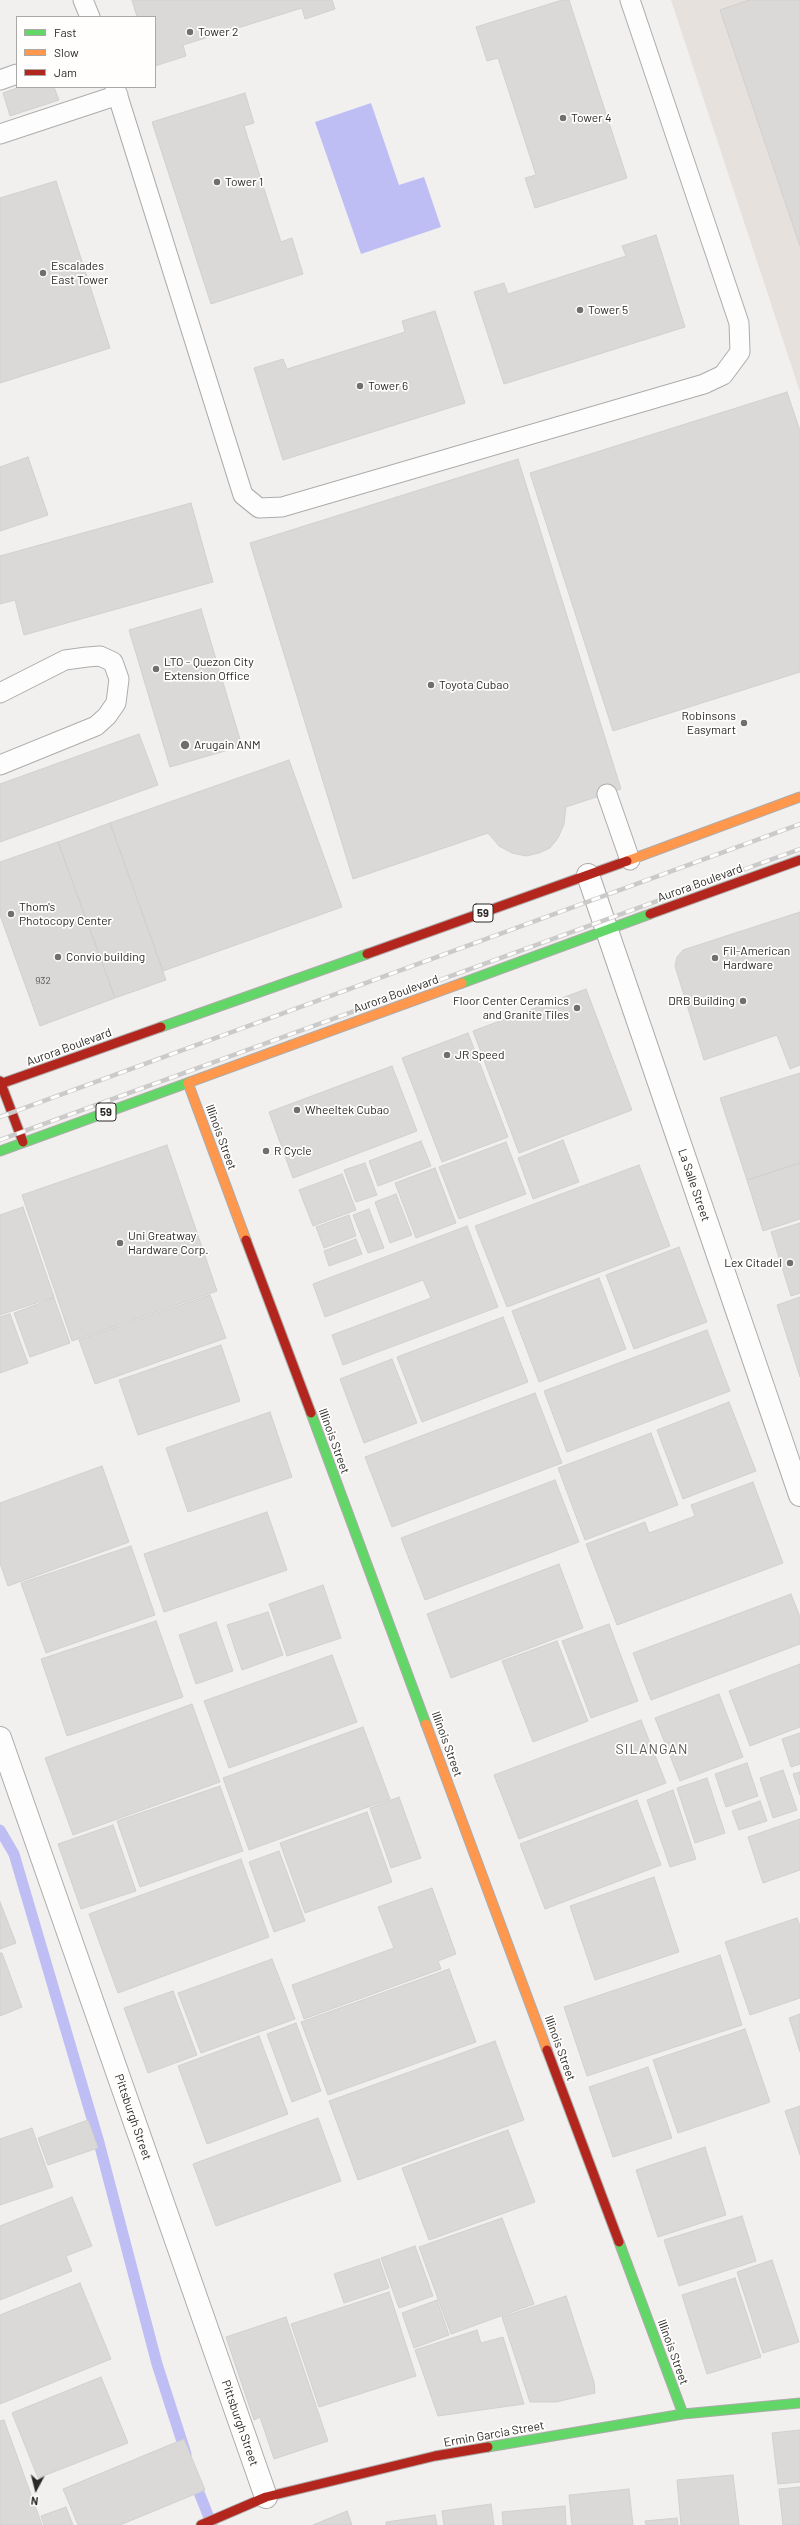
<!DOCTYPE html>
<style>
body{margin:0}
#map{position:relative;width:800px;height:2525px;overflow:hidden;background:#f2f0ef;font-family:Barlow,sans-serif}
canvas{display:block}
.legend{position:absolute;left:16px;top:16px;width:140px;height:72px;box-sizing:border-box;background:#fffefd;border:1px solid #aaa9a8;margin:0;padding:5px 7px;list-style:none;font-size:12px;color:#2b2a29}
.legend li{display:flex;align-items:center;gap:8px;height:20px}
.legend b{width:20px;border:1px solid #aaa9a8}
.north{position:absolute;left:16px;top:2469px;width:40px;height:40px;-webkit-text-stroke:3px #fffefd;paint-order:stroke;rotate:187deg;font-size:11px;font-weight:700;line-height:16px;text-align:center;color:#2b2a29}
.north::after{content:'';display:block;margin:auto;width:14px;height:18px;background:#2b2a29;clip-path:polygon(50% 0,100% 100%,50% 72%,0 100%)}
</style>
<div id="map">
<canvas width="800" height="2525"></canvas>
<ul class="legend">
<li><b style="height:5px;background:#63d668"></b>Fast</li>
<li><b style="height:5px;background:#ff974d"></b>Slow</li>
<li><b style="height:5px;background:#b3261e"></b>Jam</li>
</ul>
<div class="north">N</div>
</div>
<script>
const c = document.querySelector('canvas').getContext('2d');
c.lineJoin = 'round';
function paint(path, color) {
  c.fillStyle = color;
  c.fill(path, 'evenodd');
}
function poly(rows) {
  const path = new Path2D();
  for (const r of rows) {
    path.moveTo(r[0], r[1]);
    for (let i = 2; i < r.length; i += 2) path.lineTo(r[i], r[i + 1]);
  }
  return path;
}
function stroke(path, color, width, dash) {
  c.strokeStyle = color;
  c.lineWidth = width;
  c.lineCap = dash ? 'butt' : 'round';
  c.setLineDash(dash || []);
  c.stroke(path);
}
function label(font, color, halo, rows, align = 'center') {
  c.font = font + ' Barlow,sans-serif';
  c.lineWidth = 3.5;
  c.setLineDash([]);
  c.textBaseline = 'middle';
  c.strokeStyle = halo;
  c.fillStyle = color;
  for (const [text, x, y, turn = 0] of rows) {
    c.save();
    c.translate(x, y);
    c.rotate((+turn || 0) * Math.PI / 180);
    c.textAlign = isNaN(turn) ? turn : align;
    if (halo) c.strokeText(text, 0, 0);
    c.fillText(text, 0, 0);
    c.restore();
  }
}
paint(poly([
 [671,0,800,0,800,392]
]), '#e6e1dc');
paint(poly([
 [371,103,399,185,424,177,441,227,361,254,315,122]
]), '#bebef5');
stroke(poly([
 [0,1830,14,1854,98,2139,157,2364,186,2454],
 [194,2480,212,2525]
]), '#bebef5', 11);
const building = poly([
 [132,0,332,0,335,9,305,19,302,8,183,45,186,56,155,66,155,17,137,17,132,0],
 [562,0,569,0,627,178,535,208,525,178,536,175,498,58,487,61,476,27,562,0],
 [749,0,800,0,800,246,720,10,749,0],
 [20,87,54,87,59,100,10,116,3,93,20,87],
 [245,93,254,123,244,126,281,242,292,238,303,274,211,304,152,122,245,93],
 [56,181,110,348,0,383,0,198,56,181],
 [656,235,685,327,504,384,474,292,504,283,508,294,626,256,622,246,656,235],
 [435,311,465,403,283,460,254,368,283,359,287,369,405,332,402,321,435,311],
 [787,392,800,431,800,672,613,731,530,473,787,392],
 [28,457,48,515,0,531,0,467,28,457],
 [518,459,621,789,566,807,564,824,558,838,550,848,539,853,526,856,512,853,499,846,488,833,353,879,250,543,518,459],
 [191,503,213,582,24,635,15,600,0,604,0,556,191,503],
 [201,609,242,746,170,767,129,630,201,609],
 [139,734,158,785,0,842,0,784,139,734],
 [289,760,342,907,163,971,110,823,289,760],
 [110,823,166,980,115,998,58,842,110,823],
 [58,842,115,998,40,1026,0,915,0,862,58,842],
 [800,912,800,1065,790,1069,777,1035,704,1060,675,966,677,957,683,950,800,912],
 [586,989,632,1110,519,1153,473,1031,586,989],
 [468,1033,508,1137,442,1162,402,1058,468,1033],
 [392,1066,417,1131,293,1178,269,1112,392,1066],
 [800,1073,800,1163,747,1180,720,1098,800,1073],
 [563,1140,579,1182,533,1199,518,1158,563,1140],
 [421,1141,431,1166,378,1186,369,1161,421,1141],
 [506,1142,526,1194,459,1219,439,1167,506,1142],
 [167,1145,217,1291,72,1341,22,1195,167,1145],
 [365,1163,377,1195,356,1202,344,1170,365,1163],
 [800,1163,800,1219,763,1231,747,1180,800,1163],
 [639,1165,670,1246,507,1307,475,1226,639,1165],
 [435,1168,456,1223,416,1238,395,1183,435,1168],
 [342,1174,356,1210,313,1226,299,1190,342,1174],
 [396,1194,412,1235,390,1243,375,1202,396,1194],
 [23,1207,54,1297,0,1315,0,1215,23,1207],
 [369,1209,384,1248,368,1253,353,1215,369,1209],
 [349,1215,356,1236,324,1248,316,1227,349,1215],
 [800,1223,800,1293,791,1296,771,1232,800,1223],
 [467,1226,498,1307,343,1365,332,1335,431,1298,423,1280,325,1317,313,1284,467,1226],
 [356,1239,362,1254,329,1266,324,1251,356,1239],
 [679,1247,707,1322,634,1349,606,1275,679,1247],
 [599,1278,626,1349,539,1382,512,1311,599,1278],
 [210,1295,226,1338,95,1384,79,1340,210,1295],
 [800,1297,800,1377,777,1305,800,1297],
 [54,1298,70,1343,30,1357,14,1313,54,1298],
 [10,1314,28,1363,0,1373,0,1317,10,1314],
 [503,1317,528,1382,422,1422,397,1357,503,1317],
 [707,1330,730,1391,567,1452,544,1391,707,1330],
 [221,1345,240,1401,138,1435,119,1380,221,1345],
 [392,1359,417,1423,364,1443,340,1379,392,1359],
 [535,1393,562,1463,392,1527,365,1457,535,1393],
 [729,1402,756,1471,683,1499,657,1430,729,1402],
 [270,1412,292,1477,188,1512,166,1448,270,1412],
 [651,1433,678,1505,585,1540,558,1468,651,1433],
 [102,1466,129,1542,8,1586,0,1563,0,1503,102,1466],
 [555,1480,579,1542,425,1600,401,1538,555,1480],
 [753,1482,783,1563,617,1625,586,1544,645,1522,649,1533,695,1516,691,1505,753,1482],
 [267,1512,287,1570,164,1612,144,1554,267,1512],
 [131,1546,155,1615,46,1653,21,1583,131,1546],
 [559,1564,583,1628,451,1678,427,1614,559,1564],
 [323,1585,341,1638,287,1656,269,1604,323,1585],
 [791,1594,800,1617,800,1644,651,1700,633,1653,791,1594],
 [268,1612,283,1655,242,1670,227,1625,268,1612],
 [156,1621,183,1697,67,1736,41,1659,156,1621],
 [216,1622,233,1671,196,1684,179,1635,216,1622],
 [609,1624,638,1701,591,1718,562,1641,609,1624],
 [557,1641,588,1721,533,1742,502,1661,557,1641],
 [332,1655,357,1722,229,1768,204,1701,332,1655],
 [800,1664,800,1727,750,1746,729,1691,800,1664],
 [719,1694,743,1757,680,1781,655,1718,719,1694],
 [192,1704,220,1782,73,1835,45,1758,192,1704],
 [641,1720,666,1783,519,1839,494,1775,641,1720],
 [363,1727,390,1799,249,1850,223,1778,363,1727],
 [800,1733,800,1764,791,1767,782,1739,800,1733],
 [747,1763,758,1796,726,1807,715,1774,747,1763],
 [783,1770,797,1810,773,1818,760,1778,783,1770],
 [800,1772,800,1795,793,1774,800,1772],
 [707,1778,725,1833,695,1843,677,1788,707,1778],
 [220,1786,243,1851,140,1887,117,1821,220,1786],
 [673,1790,696,1859,670,1867,647,1800,673,1790],
 [399,1797,421,1858,391,1868,370,1808,399,1797],
 [637,1800,661,1865,545,1909,520,1844,637,1800],
 [760,1801,767,1821,739,1830,732,1811,760,1801],
 [367,1812,392,1882,305,1913,280,1843,367,1812],
 [800,1819,800,1870,763,1883,748,1837,800,1819],
 [113,1825,136,1891,81,1909,58,1844,113,1825],
 [279,1851,305,1921,274,1932,249,1862,279,1851],
 [241,1859,269,1937,118,1993,89,1914,241,1859],
 [654,1877,679,1952,595,1980,570,1906,654,1877],
 [432,1888,456,1954,438,1961,441,1969,304,2019,292,1985,394,1948,378,1907,432,1888],
 [0,1902,16,1943,0,1949,0,1902],
 [797,1918,800,1926,800,1998,750,2015,725,1942,797,1918],
 [0,1953,2,1953,22,2007,0,2016,0,1953],
 [720,1955,742,2025,587,2076,564,2007,720,1955],
 [272,1959,295,2019,201,2053,178,1993,272,1959],
 [449,1969,476,2042,328,2095,301,2022,449,1969],
 [173,1991,197,2055,148,2073,124,2008,173,1991],
 [800,2014,800,2052,789,2018,800,2014],
 [296,2023,321,2091,292,2102,267,2034,296,2023],
 [745,2029,770,2102,678,2133,653,2060,745,2029],
 [259,2036,288,2114,207,2144,178,2066,259,2036],
 [495,2041,524,2120,358,2180,329,2101,495,2041],
 [648,2067,672,2138,613,2157,589,2087,648,2067],
 [800,2106,800,2155,785,2111,800,2106],
 [318,2118,341,2181,216,2226,193,2164,318,2118],
 [88,2120,98,2148,48,2165,38,2138,88,2120],
 [32,2128,53,2187,0,2205,0,2139,32,2128],
 [508,2130,535,2202,429,2240,402,2168,508,2130],
 [705,2147,726,2215,658,2237,636,2170,705,2147],
 [72,2197,92,2246,66,2256,72,2271,0,2300,0,2226,72,2197],
 [742,2216,756,2261,679,2286,664,2240,742,2216],
 [502,2218,534,2304,451,2334,419,2247,502,2218],
 [415,2246,433,2296,399,2308,381,2258,415,2246],
 [379,2259,389,2288,344,2303,334,2274,379,2259],
 [772,2260,799,2342,763,2353,737,2272,772,2260],
 [735,2278,761,2357,707,2374,682,2295,735,2278],
 [80,2283,111,2359,0,2404,0,2315,80,2283],
 [389,2292,416,2376,319,2407,291,2324,389,2292],
 [566,2296,594,2382,595,2393,556,2402,530,2402,502,2317,566,2296],
 [437,2300,449,2335,414,2348,402,2313,437,2300],
 [286,2317,328,2441,274,2459,260,2417,254,2420,226,2337,286,2317],
 [477,2330,481,2343,503,2337,524,2404,438,2416,415,2350,477,2330],
 [101,2377,128,2443,38,2478,12,2413,101,2377],
 [4,2420,42,2525,0,2525,0,2421,4,2420],
 [800,2430,800,2482,778,2484,772,2433,800,2430],
 [184,2439,205,2490,120,2525,78,2525,63,2489,184,2439],
 [733,2475,739,2525,681,2525,677,2480,733,2475],
 [800,2487,800,2525,783,2525,779,2489,800,2487],
 [629,2489,633,2525,572,2525,569,2495,629,2489],
 [491,2504,494,2525,444,2525,442,2511,491,2504],
 [565,2506,566,2525,503,2525,502,2512,565,2506],
 [66,2507,73,2525,44,2525,41,2516,66,2507],
 [347,2511,352,2525,313,2525,347,2511],
 [435,2515,437,2525,386,2525,386,2522,435,2515],
 [677,2518,678,2525,646,2525,645,2521,677,2518]
]);
paint(building, '#dad9d8');
stroke(building, '#d1d0cf', 1);
const lane = poly([
 [83,0,90,17],
 [0,80,17,74],
 [115,87,243,495,259,508,282,507,704,384,723,375,740,352,739,323,630,0],
 [0,134,118,95],
 [0,693,65,660,87,657,100,656,113,662,119,679,116,703,107,716,96,726,0,765],
 [607,794,630,860]
]);
const street = poly([
 [588,875,800,1495],
 [0,1738,266,2497]
]);
const fast = poly([
 [462,983,650,914],
 [161,1027,367,954],
 [0,1151,190,1082],
 [311,1413,426,1724],
 [619,2242,683,2414],
 [488,2447,683,2414,800,2403]
]);
const slow = poly([
 [627,861,800,797],
 [190,1082,462,983],
 [188,1083,246,1240],
 [426,1724,547,2050]
]);
const jam = poly([
 [650,914,800,860],
 [367,954,627,861],
 [0,1081,23,1142],
 [0,1084,161,1027],
 [246,1240,311,1413],
 [547,2050,619,2242],
 [201,2525,266,2497,435,2456,488,2447]
]);
stroke(lane, '#adacab', 21);
stroke(street, '#adacab', 24);
stroke(fast, '#adacab', 11);
stroke(slow, '#adacab', 11);
stroke(jam, '#adacab', 11);
stroke(lane, '#fdfdfd', 19);
stroke(street, '#fdfdfd', 22);
stroke(fast, '#63d668', 9);
stroke(slow, '#ff974d', 9);
stroke(jam, '#b3261e', 9);
const rail = poly([
 [0,1117,800,824],
 [0,1140,800,849]
]);
stroke(rail, '#cbcaca', 4.5);
stroke(rail, '#fffefd', 3, [9]);
for (const [x, y, r, color] of [
 [190,32,4,"#716f6e"],
 [563,118,4,"#716f6e"],
 [217,182,4,"#716f6e"],
 [43,273,4,"#716f6e"],
 [580,310,4,"#716f6e"],
 [360,386,4,"#716f6e"],
 [156,669,4,"#716f6e"],
 [431,685,4,"#716f6e"],
 [744,723,4,"#716f6e"],
 [185,745,5,"#716f6e"],
 [11,914,4,"#716f6e"],
 [58,957,4,"#716f6e"],
 [715,958,4,"#716f6e"],
 [743,1001,4,"#716f6e"],
 [577,1008,4,"#716f6e"],
 [447,1055,4,"#716f6e"],
 [297,1110,4,"#716f6e"],
 [266,1151,4,"#716f6e"],
 [120,1243,4,"#716f6e"],
 [790,1263,4,"#716f6e"]
]) {
  const dot = new Path2D();
  dot.arc(x, y, r, 0, 2 * Math.PI);
  c.fillStyle = color;
  c.fill(dot);
  stroke(dot, '#fffefd', 1.5);
}
label('10px', '#585756', null, [
 ["932",43,981]
]);
for (const [x, y, w] of [
 [483,913,20],
 [106,1112,20]
]) {
  const box = new Path2D();
  box.roundRect(x - w / 2, y - 9, w, 18, 3);
  c.fillStyle = '#fffefd';
  c.fill(box);
  stroke(box, '#2b2a29', 1);
}
label('bold 11px', '#2b2a29', null, [
 ["59",483,913],
 ["59",106,1112]
]);
label('12px', '#2b2a29', '#fffefd', [
 ["Tower 2",198,32],
 ["Tower 4",571,118],
 ["Tower 1",225,182],
 ["Escalades",51,266],
 ["East Tower",51,280],
 ["Tower 5",588,310],
 ["Tower 6",368,386],
 ["LTO - Quezon City",164,662],
 ["Extension Office",164,676],
 ["Toyota Cubao",439,685],
 ["Robinsons",736,716,"right"],
 ["Easymart",736,730,"right"],
 ["Arugain ANM",194,745],
 ["Thom's",19,907],
 ["Photocopy Center",19,921],
 ["Fil-American",723,951],
 ["Hardware",723,965],
 ["Convio building",66,957],
 ["Floor Center Ceramics",569,1001,"right"],
 ["and Granite Tiles",569,1015,"right"],
 ["DRB Building",735,1001,"right"],
 ["JR Speed",455,1055],
 ["Wheeltek Cubao",305,1110],
 ["R Cycle",274,1151],
 ["Uni Greatway",128,1236],
 ["Hardware Corp.",128,1250],
 ["Lex Citadel",782,1263,"right"]
], 'left');
label('12px', '#2b2a29', '#fffefd', [
 ["Aurora Boulevard",700,883,-20],
 ["Aurora Boulevard",396,994,-20],
 ["Aurora Boulevard",69,1047,-20],
 ["Illinois Street",221,1137,70],
 ["La Salle Street",694,1185,71],
 ["Illinois Street",334,1441,70],
 ["Illinois Street",447,1744,70],
 ["Illinois Street",560,2048,70],
 ["Pittsburgh Street",133,2117,71],
 ["Illinois Street",673,2352,70],
 ["Pittsburgh Street",240,2423,71],
 ["Ermin Garcia Street",494,2434,-10]
]);
c.letterSpacing = '1px';
label('14px', '#595755', '#fffefd', [
 ["SILANGAN",652,1749]
]);
c.letterSpacing = '0px';
</script>
